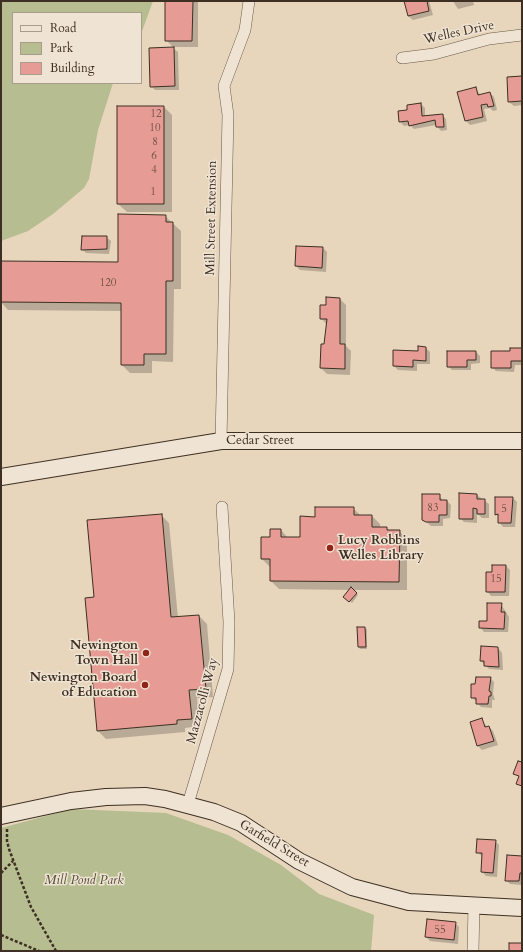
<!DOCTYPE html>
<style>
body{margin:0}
#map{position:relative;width:523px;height:952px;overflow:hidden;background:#e7d5bc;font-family:Cardo,serif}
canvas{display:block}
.frame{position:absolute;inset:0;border:2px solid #3d2f23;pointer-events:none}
.legend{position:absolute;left:12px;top:12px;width:130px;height:72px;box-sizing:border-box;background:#efe4d3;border:1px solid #a89c8d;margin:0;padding:5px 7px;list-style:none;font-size:12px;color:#3d2f23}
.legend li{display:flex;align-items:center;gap:8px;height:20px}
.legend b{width:20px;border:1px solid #a89c8d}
</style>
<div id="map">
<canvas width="523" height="952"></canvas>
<div class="frame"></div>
<ul class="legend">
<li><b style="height:5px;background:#efe4d3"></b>Road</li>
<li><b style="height:11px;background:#b6bd90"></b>Park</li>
<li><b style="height:11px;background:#e69c94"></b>Building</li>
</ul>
</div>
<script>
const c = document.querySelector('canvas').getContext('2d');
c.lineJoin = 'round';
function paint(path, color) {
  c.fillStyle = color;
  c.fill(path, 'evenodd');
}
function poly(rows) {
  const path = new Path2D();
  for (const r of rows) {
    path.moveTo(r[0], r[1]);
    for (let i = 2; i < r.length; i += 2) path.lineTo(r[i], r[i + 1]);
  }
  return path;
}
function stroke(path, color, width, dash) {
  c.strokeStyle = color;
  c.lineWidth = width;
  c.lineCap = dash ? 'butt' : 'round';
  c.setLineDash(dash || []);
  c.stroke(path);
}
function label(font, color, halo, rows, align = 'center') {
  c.font = font + ' Cardo,serif';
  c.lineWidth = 3;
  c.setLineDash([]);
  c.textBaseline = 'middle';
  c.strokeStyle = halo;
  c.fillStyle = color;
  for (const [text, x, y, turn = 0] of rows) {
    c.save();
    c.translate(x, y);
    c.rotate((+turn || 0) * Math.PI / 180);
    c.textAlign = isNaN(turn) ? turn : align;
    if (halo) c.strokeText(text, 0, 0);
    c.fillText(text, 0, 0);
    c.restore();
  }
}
paint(poly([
 [1,1,153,1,141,34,141,13,13,13,13,83,113,83,98,130,89,179,84,188,53,214,28,231,1,241],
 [72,809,166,813,228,835,281,865,319,894,374,915,371,951,1,951,1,828]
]), '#b6bd90');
paint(poly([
 [166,1,198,1,198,47,172,47,178,52,179,90,155,90,151,86,174,48,166,40],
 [405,1,429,1,433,15,413,20,408,16],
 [453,1,473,1,474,5,458,9],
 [522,77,522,105,514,106,509,102],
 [475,88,481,96,490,93,494,97,497,110,493,111,490,108,484,109,487,121,470,125,466,121,458,92],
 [421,104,425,108,425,117,442,115,446,119,447,130,441,131,436,125,414,129,410,125,404,126,400,122,408,110],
 [164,107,172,115,172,212,127,212,118,204],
 [165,216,181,231,181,289,174,289,173,362,152,361,152,373,130,373,122,365,122,311,8,310,1,302,1,262,119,263],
 [106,237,111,241,109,254,86,253,82,249],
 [323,248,327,252,326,272,300,270,296,266],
 [340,299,346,305,346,346,351,351,350,375,327,374,321,368,327,325,321,318,327,306],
 [426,348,430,352,430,364,417,364,417,371,398,370,394,366],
 [522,349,522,365,515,365,514,372,496,371,492,367,511,352],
 [476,352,480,356,480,363,471,364,471,370,452,370,448,366],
 [439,495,443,501,447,501,451,505,450,518,443,519,443,526,431,526,423,519],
 [477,495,489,504,489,518,482,518,477,513,477,523,464,522,460,518],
 [513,498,517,502,515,527,503,527,499,522,499,517,496,514],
 [353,508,361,516,372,516,380,524,380,528,386,528,390,531,399,531,407,539,407,590,352,590,358,595,352,603,345,597,350,590,279,589,271,581,270,567,262,559,271,538,281,530,288,538,301,538,316,518],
 [161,515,169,523,178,618,199,616,207,624,213,697,197,698,200,726,185,728,185,732,106,739,98,731,95,598],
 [506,566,510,570,509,596,491,596,487,591],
 [501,604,509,617,508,632,484,632,480,627,488,622],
 [365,628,367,629,367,649,360,649,359,647],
 [498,648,502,653,503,670,489,669,481,661],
 [490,678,494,682,493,694,495,700,492,700,492,708,481,707,472,697],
 [481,719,487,727,489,727,493,731,498,745,482,750,478,746,471,722],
 [495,841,499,845,497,877,486,876,482,872,483,857,477,852],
 [522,857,522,885,510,884,506,880],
 [455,923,459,927,458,944,430,941,426,937]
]), '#0003');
const building = poly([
 [165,1,193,1,192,41,165,41,165,1],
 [404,1,427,1,429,11,408,16,404,1],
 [174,47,175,86,150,87,149,48,174,47],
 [522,76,522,101,508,102,507,77,522,76],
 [476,87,478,95,490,92,494,106,488,107,487,104,481,105,483,117,465,121,457,92,476,87],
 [421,103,422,116,443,114,444,127,436,127,435,120,409,126,408,121,399,122,398,111,407,110,407,105,421,103],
 [117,106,164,106,164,204,117,204,117,106],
 [118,214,166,215,166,222,173,222,173,281,166,281,166,354,144,354,144,365,121,365,121,303,1,302,1,261,118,262,118,214],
 [82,236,107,236,107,249,81,250,82,236],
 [296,246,323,247,322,268,295,266,296,246],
 [326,297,340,298,340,344,345,344,345,369,320,368,321,344,324,344,327,319,320,319,320,305,326,305,326,297],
 [418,346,426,347,426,361,413,360,413,367,393,366,393,350,418,351,418,346],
 [510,348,522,348,522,361,511,361,511,368,491,368,491,351,510,351,510,348],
 [447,351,476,351,476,360,467,360,467,367,447,367,447,351],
 [459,493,477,494,477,499,485,499,485,514,477,514,477,509,473,508,473,519,459,519,459,493],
 [422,494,440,494,440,500,447,500,447,515,439,515,439,522,426,522,422,520,422,494],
 [495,497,513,497,511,523,498,523,498,514,495,515,495,497],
 [315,507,354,507,354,515,372,515,372,527,387,527,387,530,400,530,399,582,270,581,270,559,261,559,261,537,270,537,270,529,281,529,281,537,300,537,300,516,315,517,315,507],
 [162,514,171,617,199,615,206,689,189,690,192,719,177,720,177,724,97,731,85,598,94,597,87,520,162,514],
 [492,565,506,565,505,592,486,592,486,572,492,572,492,565],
 [351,587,357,593,349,602,343,597,351,587],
 [487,603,502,603,501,612,505,612,504,629,479,628,479,621,487,621,487,603],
 [357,627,365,627,366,647,358,647,357,627],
 [481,646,498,647,499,667,484,666,484,661,480,661,481,646],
 [476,677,491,677,489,691,491,692,491,696,489,696,488,704,476,704,476,698,471,698,471,684,475,684,476,677],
 [482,718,485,727,489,726,494,741,477,746,470,722,482,718],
 [518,761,522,762,522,786,516,784,519,776,513,774,518,761],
 [477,839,496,840,493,873,481,872,482,853,476,853,477,839],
 [507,855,522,856,522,873,520,873,519,881,505,881,507,855],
 [427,919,456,922,454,940,425,937,427,919],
 [509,943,522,943,522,951,509,951,509,943]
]);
paint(building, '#e69c94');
stroke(building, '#3d2f23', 1);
const street = poly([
 [402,58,434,54,489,39,522,35],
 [221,441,228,115,224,86,245,30,249,1],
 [188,804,228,669,229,622,222,507],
 [473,951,474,905]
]);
const secondary = poly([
 [1,477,221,441,522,441],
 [1,816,71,801,106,797,145,796,165,799,214,812,241,823,299,861,352,887,409,902,522,908]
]);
stroke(street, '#685849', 12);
stroke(secondary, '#3d2f23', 18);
stroke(poly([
 [7,829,7,841,9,849,31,907,56,951],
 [1,873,13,861],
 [1,935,39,951]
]), '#3d2f23', 2.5, [3, 2]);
stroke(street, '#efe4d3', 11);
stroke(secondary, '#efe4d3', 16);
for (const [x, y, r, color] of [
 [330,548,4,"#8f2418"],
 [146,653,4,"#8f2418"],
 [145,685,4,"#8f2418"]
]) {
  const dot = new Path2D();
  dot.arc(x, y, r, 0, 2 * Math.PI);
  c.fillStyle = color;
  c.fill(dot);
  stroke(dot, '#efe4d3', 1.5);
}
label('11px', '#674a3f', null, [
 ["12",156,114],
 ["10",155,128],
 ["8",155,142],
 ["6",154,156],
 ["4",154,170],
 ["1",153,192],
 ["120",108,283],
 ["83",433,508],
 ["5",504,509],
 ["15",496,579],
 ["55",440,930]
]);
label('13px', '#3d2f23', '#efe4d3', [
 ["Welles Drive",459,33,-12],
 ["Mill Street Extension",212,218,-89],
 ["Cedar Street",260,441],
 ["Mazzacolli Way",203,701,-75],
 ["Garfield Street",274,844,31]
]);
label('bold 13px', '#3d2f23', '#efe4d3', [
 ["Lucy Robbins",338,541,"left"],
 ["Welles Library",338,556,"left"],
 ["Newington",138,646],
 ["Town Hall",138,661],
 ["Newington Board",137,678],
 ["of Education",137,693]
], 'right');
label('italic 13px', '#554b39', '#efe4d3', [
 ["Mill Pond Park",84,881]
]);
</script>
